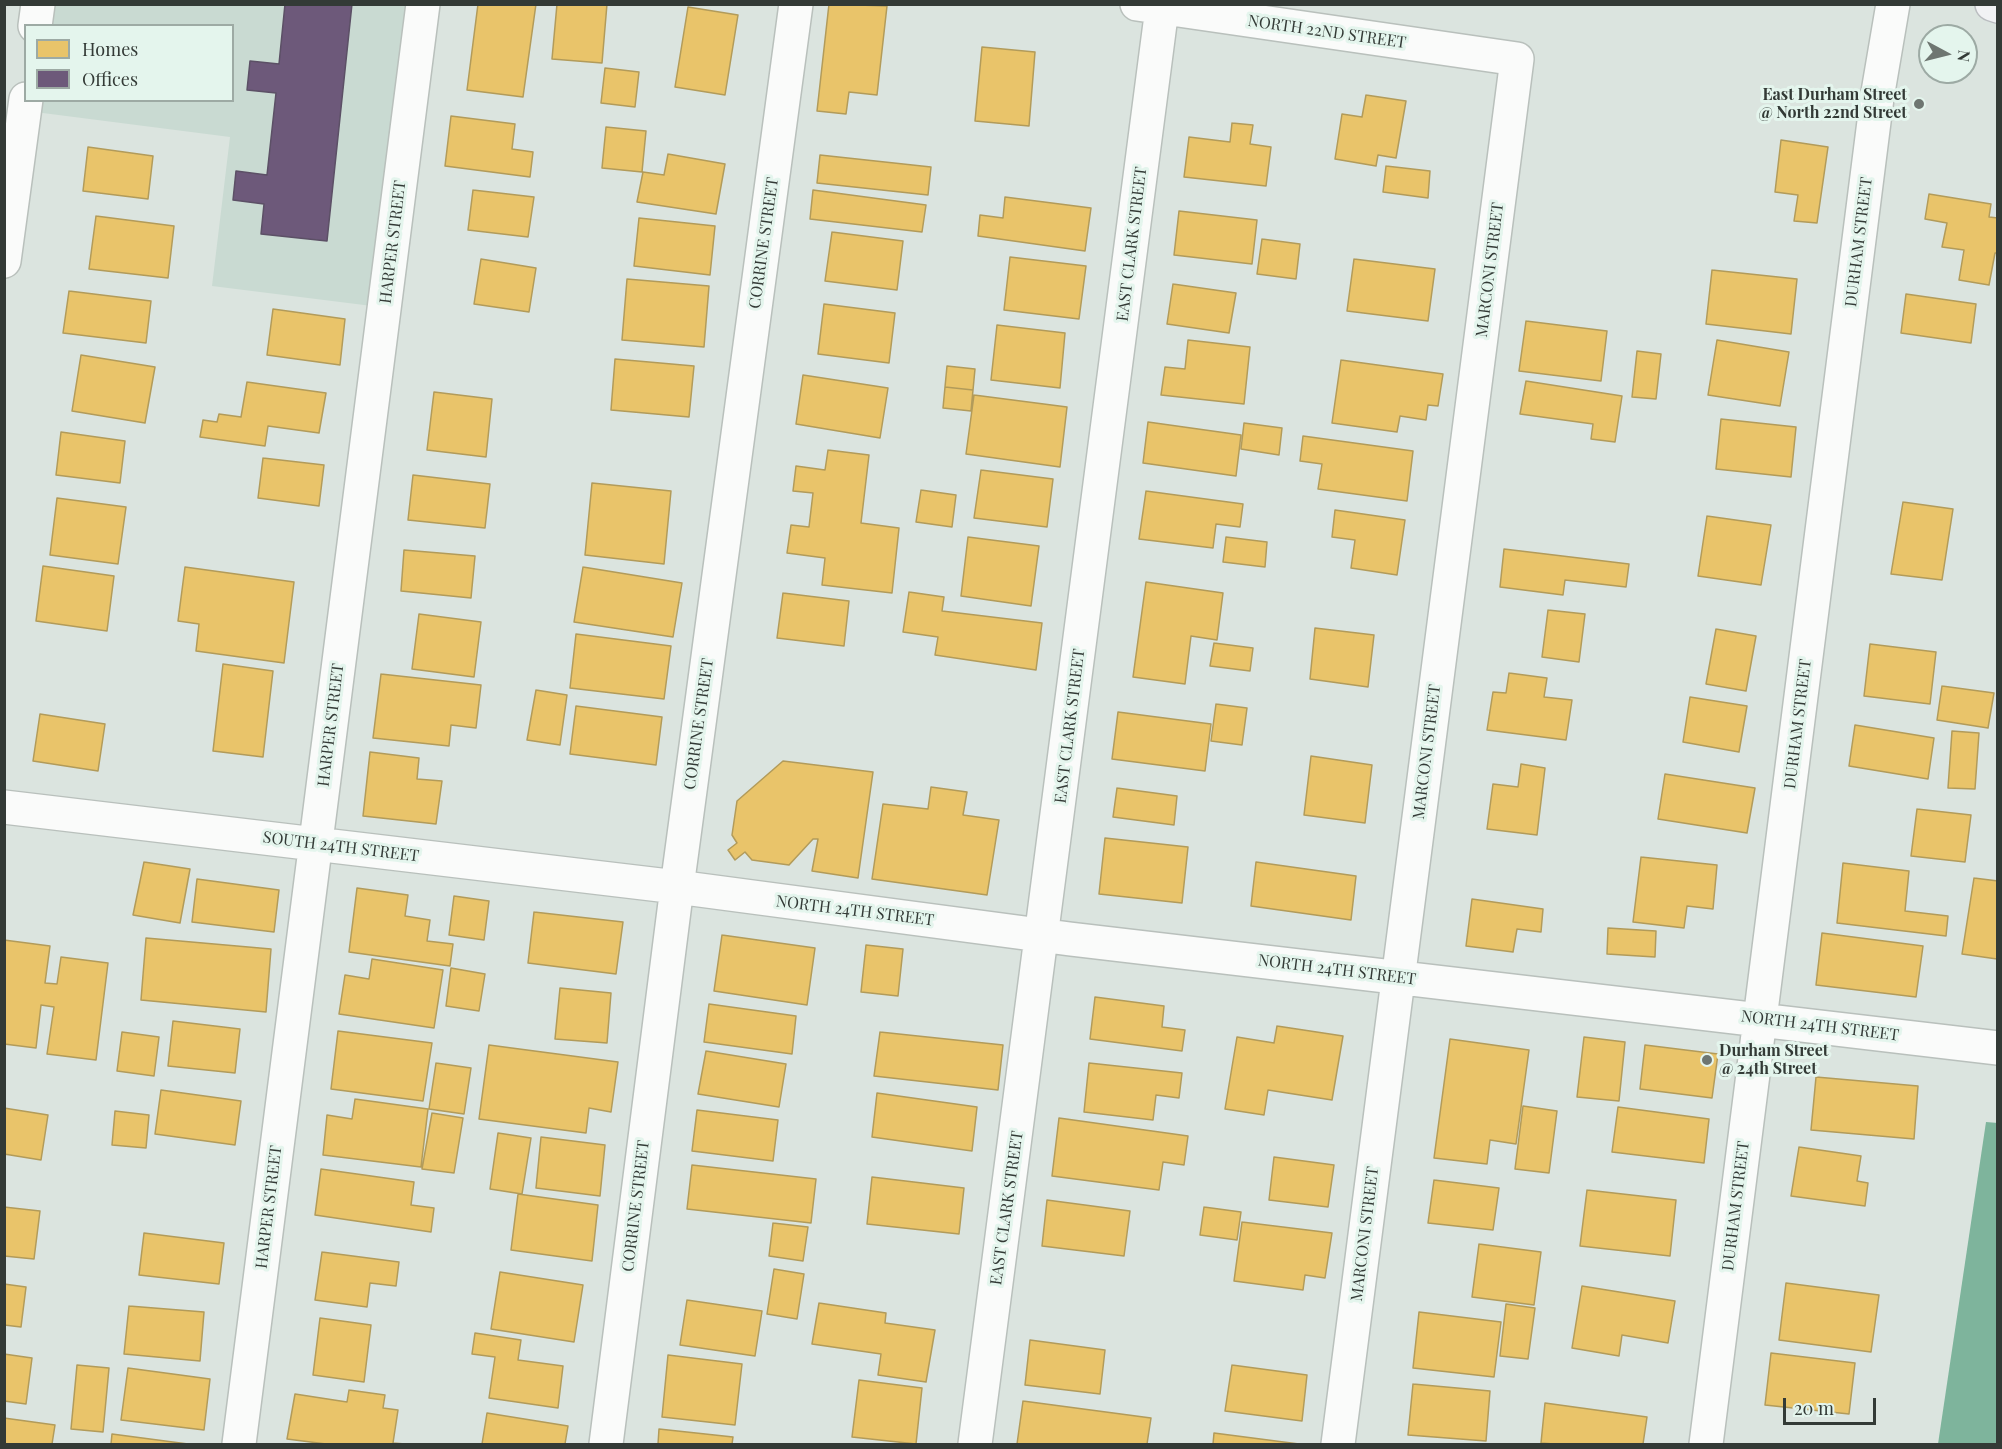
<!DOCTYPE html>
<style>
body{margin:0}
#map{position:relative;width:2002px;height:1449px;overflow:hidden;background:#dbe4df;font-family:"Playfair Display",serif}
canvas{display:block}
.frame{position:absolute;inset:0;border:6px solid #333a36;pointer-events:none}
.legend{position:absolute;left:24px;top:24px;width:210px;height:78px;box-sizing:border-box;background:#e4f5ed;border:2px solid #9daaa4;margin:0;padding:8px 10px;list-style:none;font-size:18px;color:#333a36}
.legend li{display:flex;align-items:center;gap:12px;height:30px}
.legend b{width:30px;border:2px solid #9daaa4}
.north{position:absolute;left:1918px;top:24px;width:60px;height:60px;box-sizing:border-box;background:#e4f5ed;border:2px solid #9daaa4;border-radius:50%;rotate:97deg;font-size:16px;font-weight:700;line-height:24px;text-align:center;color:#333a36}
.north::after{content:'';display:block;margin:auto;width:21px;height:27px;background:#6e7671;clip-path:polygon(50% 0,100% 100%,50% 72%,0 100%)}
.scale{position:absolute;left:1783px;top:1398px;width:93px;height:27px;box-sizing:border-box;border:3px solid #333a36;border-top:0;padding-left:8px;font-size:18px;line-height:21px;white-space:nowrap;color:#333a36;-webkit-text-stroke:4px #e4f5ed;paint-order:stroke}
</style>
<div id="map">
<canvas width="2002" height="1449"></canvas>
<div class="frame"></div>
<ul class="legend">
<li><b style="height:16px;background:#e9c46a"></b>Homes</li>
<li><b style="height:16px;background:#6d597a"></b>Offices</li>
</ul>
<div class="north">N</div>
<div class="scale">20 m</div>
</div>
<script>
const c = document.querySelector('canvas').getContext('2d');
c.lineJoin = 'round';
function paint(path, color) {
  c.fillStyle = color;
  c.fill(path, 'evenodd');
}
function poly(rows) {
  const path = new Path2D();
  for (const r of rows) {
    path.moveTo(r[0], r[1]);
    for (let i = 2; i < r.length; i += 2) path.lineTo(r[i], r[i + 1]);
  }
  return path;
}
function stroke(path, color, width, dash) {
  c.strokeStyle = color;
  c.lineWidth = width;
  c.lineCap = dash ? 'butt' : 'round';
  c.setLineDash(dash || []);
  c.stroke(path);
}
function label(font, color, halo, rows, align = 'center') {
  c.font = font + ' "Playfair Display",serif';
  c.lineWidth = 6;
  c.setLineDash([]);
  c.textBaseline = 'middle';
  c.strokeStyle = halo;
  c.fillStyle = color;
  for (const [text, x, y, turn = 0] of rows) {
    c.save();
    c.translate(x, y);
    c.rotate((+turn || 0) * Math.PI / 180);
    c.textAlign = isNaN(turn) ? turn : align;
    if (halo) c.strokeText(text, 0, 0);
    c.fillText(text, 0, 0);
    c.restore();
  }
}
paint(poly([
 [47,5,423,5,380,307,212,286,230,137,35,112,37,101,232,100,232,26,44,25]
]), '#c9dad2');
paint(poly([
 [1986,1122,1998,1123,1997,1444,1938,1444]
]), '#7eb49c');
const homes = poly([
 [478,4,536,4,523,97,467,90,478,4],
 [557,4,607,4,602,63,552,59,557,4],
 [829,4,887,6,877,95,849,92,846,114,817,111,829,4],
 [688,7,738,15,725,95,675,87,688,7],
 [982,47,1035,52,1029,126,975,121,982,47],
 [605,68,639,72,635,107,601,103,605,68],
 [1366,95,1406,101,1396,158,1378,155,1376,166,1335,159,1342,114,1362,117,1366,95],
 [451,116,515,124,512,149,533,152,530,177,445,166,451,116],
 [1232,123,1253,125,1250,144,1271,147,1266,186,1184,177,1189,137,1230,142,1232,123],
 [606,127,646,131,642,172,602,168,606,127],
 [1781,140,1828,147,1817,223,1794,221,1798,195,1775,192,1781,140],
 [88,147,153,156,148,199,83,191,88,147],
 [668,154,725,164,716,214,637,202,643,172,664,175,668,154],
 [820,155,931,167,928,195,817,183,820,155],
 [1386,166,1430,171,1428,198,1383,192,1386,166],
 [473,190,534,197,528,237,468,230,473,190],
 [813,190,926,205,922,232,810,219,813,190],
 [1929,194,1991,204,1989,217,1998,218,1998,253,1995,253,1989,285,1959,280,1964,250,1942,247,1947,223,1925,219,1929,194],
 [1005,197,1091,208,1085,251,978,236,980,215,1003,218,1005,197],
 [1179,211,1257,220,1252,264,1174,255,1179,211],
 [96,216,174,226,168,278,89,269,96,216],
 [639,218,715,226,710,275,634,266,639,218],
 [832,232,903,241,897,290,825,281,832,232],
 [1262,239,1300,244,1296,279,1257,274,1262,239],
 [1010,257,1086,266,1079,319,1004,310,1010,257],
 [481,259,536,268,529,312,474,304,481,259],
 [1354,259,1435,269,1428,321,1347,311,1354,259],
 [1712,270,1797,279,1791,334,1706,324,1712,270],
 [627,279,709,286,704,347,622,340,627,279],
 [1173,284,1236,293,1229,333,1167,324,1173,284],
 [69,291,151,301,146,343,63,333,69,291],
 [1906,294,1976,304,1971,343,1901,333,1906,294],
 [824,304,895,313,889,363,818,354,824,304],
 [273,309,345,319,340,365,267,355,273,309],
 [1526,321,1607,331,1601,381,1519,371,1526,321],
 [997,325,1065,333,1060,388,991,380,997,325],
 [1188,340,1250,347,1244,404,1161,395,1165,367,1185,369,1188,340],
 [1717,340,1789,352,1780,406,1708,395,1717,340],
 [1637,351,1661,354,1656,399,1632,397,1637,351],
 [81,355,155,367,145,423,72,411,81,355],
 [615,359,694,366,689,417,611,410,615,359],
 [1341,360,1443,374,1438,406,1428,405,1426,420,1400,416,1397,432,1332,423,1341,360],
 [947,366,975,369,973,390,945,387,947,366],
 [803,375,888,388,880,438,796,424,803,375],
 [1526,381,1622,396,1615,442,1591,439,1593,424,1520,414,1526,381],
 [247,382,326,393,319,433,268,426,265,446,200,437,203,420,217,422,219,414,241,417,247,382],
 [945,387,973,390,971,411,943,408,945,387],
 [434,392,492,399,486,457,427,450,434,392],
 [974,395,1067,407,1060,467,966,454,974,395],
 [1721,419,1796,427,1791,477,1716,469,1721,419],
 [1148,422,1241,435,1236,476,1143,463,1148,422],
 [1244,423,1282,428,1279,455,1241,449,1244,423],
 [61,432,125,441,120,483,56,475,61,432],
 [1303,436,1413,451,1407,501,1318,489,1322,464,1300,461,1303,436],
 [828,450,869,455,861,523,899,528,892,593,822,585,825,558,787,553,791,525,809,527,813,493,793,491,796,466,825,470,828,450],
 [263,458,324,465,319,506,258,498,263,458],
 [981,470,1053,479,1047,527,974,518,981,470],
 [413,475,490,484,485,528,408,520,413,475],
 [592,483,671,491,664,564,585,555,592,483],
 [921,490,956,495,952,527,916,522,921,490],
 [1146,491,1243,504,1240,527,1216,524,1213,548,1139,539,1146,491],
 [57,498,126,507,118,564,50,555,57,498],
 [1903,502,1953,509,1942,580,1891,574,1903,502],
 [1335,510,1405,520,1397,575,1351,568,1355,540,1332,537,1335,510],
 [1707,516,1771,525,1761,585,1698,576,1707,516],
 [968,537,1039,546,1031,606,961,596,968,537],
 [1226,537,1267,542,1265,567,1223,562,1226,537],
 [1504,549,1629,564,1626,587,1565,580,1563,595,1500,587,1504,549],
 [404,550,475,556,471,598,401,591,404,550],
 [43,566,114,576,107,631,36,621,43,566],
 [185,567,294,582,284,663,196,651,199,624,178,621,185,567],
 [583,567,682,583,673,637,574,622,583,567],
 [1146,582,1223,593,1217,640,1191,636,1185,684,1133,677,1146,582],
 [909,592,944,597,942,611,1042,623,1036,670,935,655,938,637,903,632,909,592],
 [783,593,849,601,844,646,777,638,783,593],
 [1548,610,1585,614,1579,662,1542,657,1548,610],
 [419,614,481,622,474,677,412,669,419,614],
 [1315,628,1374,635,1368,687,1310,679,1315,628],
 [1716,629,1756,636,1746,691,1706,684,1716,629],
 [576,634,671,646,664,699,570,688,576,634],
 [1214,643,1253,648,1250,671,1210,666,1214,643],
 [1870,644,1936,652,1930,704,1864,696,1870,644],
 [223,664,273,671,263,757,213,751,223,664],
 [1509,673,1547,678,1544,697,1572,700,1566,740,1487,730,1493,692,1506,693,1509,673],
 [381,674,481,685,476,728,451,725,449,746,373,738,381,674],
 [1942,686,1994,693,1988,728,1937,720,1942,686],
 [536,690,567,695,560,745,527,740,536,690],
 [1690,697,1747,706,1739,752,1683,742,1690,697],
 [1216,704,1247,708,1242,745,1211,741,1216,704],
 [576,706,662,717,656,765,570,754,576,706],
 [1118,712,1211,724,1205,771,1112,759,1118,712],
 [40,714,105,724,98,771,33,761,40,714],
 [1855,725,1934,738,1928,779,1849,766,1855,725],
 [1952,731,1979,733,1975,789,1948,788,1952,731],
 [370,752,419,758,417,779,442,781,436,824,363,816,370,752],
 [1311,756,1372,765,1365,823,1304,815,1311,756],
 [783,761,873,772,858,878,812,871,818,839,813,839,789,865,752,860,745,852,735,860,728,850,737,843,732,835,737,801,783,761],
 [1521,764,1545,768,1537,835,1487,829,1493,784,1518,787,1521,764],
 [1665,774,1755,788,1747,833,1658,819,1665,774],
 [931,787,967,792,963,815,999,820,987,895,872,879,883,804,928,809,931,787],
 [1117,788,1177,796,1174,825,1113,817,1117,788],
 [1917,809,1971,815,1965,862,1911,856,1917,809],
 [1105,838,1188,847,1182,903,1099,894,1105,838],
 [1641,857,1717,865,1713,909,1687,906,1684,928,1633,922,1641,857],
 [144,862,190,869,180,923,133,915,144,862],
 [1256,862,1356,876,1351,920,1251,906,1256,862],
 [1843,863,1909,871,1905,911,1948,916,1946,936,1837,923,1843,863],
 [1974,878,1998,881,1997,959,1962,954,1974,878],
 [197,879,279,890,274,932,192,922,197,879],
 [357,888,408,895,405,916,430,920,427,941,453,944,450,966,349,952,357,888],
 [454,896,489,901,484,940,449,935,454,896],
 [1472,899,1543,909,1541,932,1517,929,1513,952,1466,946,1472,899],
 [534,912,623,922,616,974,528,963,534,912],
 [1608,928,1656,931,1655,957,1607,954,1608,928],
 [1822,933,1923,946,1916,997,1816,985,1822,933],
 [722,935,815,948,807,1005,714,991,722,935],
 [146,938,271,949,266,1012,141,1000,146,938],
 [4,940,50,946,45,983,57,984,61,957,108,963,96,1060,47,1054,54,1007,41,1005,36,1048,4,1044,4,940],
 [866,945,903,949,898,996,861,992,866,945],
 [372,959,443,970,434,1028,339,1014,345,975,369,979,372,959],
 [451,968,485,974,479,1011,446,1006,451,968],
 [560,988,611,993,607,1043,555,1039,560,988],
 [1095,997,1164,1006,1162,1027,1185,1030,1182,1051,1090,1039,1095,997],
 [709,1004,796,1016,792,1054,704,1042,709,1004],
 [173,1021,240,1029,235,1073,168,1066,173,1021],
 [1277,1026,1343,1036,1332,1100,1268,1090,1264,1115,1225,1109,1237,1037,1274,1043,1277,1026],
 [338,1031,432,1043,423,1101,331,1089,338,1031],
 [122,1032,159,1037,154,1076,117,1071,122,1032],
 [880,1032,1003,1045,998,1090,874,1076,880,1032],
 [1584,1037,1625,1042,1619,1101,1577,1097,1584,1037],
 [1450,1039,1529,1050,1516,1144,1490,1140,1487,1164,1434,1158,1450,1039],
 [489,1045,618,1062,611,1112,589,1108,586,1133,479,1119,489,1045],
 [1645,1045,1718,1054,1712,1098,1640,1089,1645,1045],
 [706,1051,786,1064,779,1107,698,1094,706,1051],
 [436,1063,471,1068,464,1114,429,1109,436,1063],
 [1089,1063,1182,1073,1179,1098,1156,1095,1153,1120,1084,1112,1089,1063],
 [1816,1077,1918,1086,1914,1139,1811,1130,1816,1077],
 [161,1090,241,1101,235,1145,155,1134,161,1090],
 [877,1093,977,1107,972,1151,872,1137,877,1093],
 [355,1099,428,1109,421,1167,323,1155,327,1115,352,1119,355,1099],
 [1523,1106,1557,1111,1549,1173,1515,1169,1523,1106],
 [1618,1107,1709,1119,1704,1163,1612,1152,1618,1107],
 [4,1108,48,1115,41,1160,4,1154,4,1108],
 [697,1110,778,1120,773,1161,692,1151,697,1110],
 [115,1111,149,1115,146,1148,112,1145,115,1111],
 [432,1113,463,1118,454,1173,422,1169,432,1113],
 [1059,1118,1188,1136,1184,1165,1163,1162,1159,1190,1052,1176,1059,1118],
 [498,1133,531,1138,522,1194,490,1189,498,1133],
 [541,1137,605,1145,600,1196,536,1188,541,1137],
 [1799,1147,1861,1156,1857,1181,1868,1183,1865,1206,1791,1196,1799,1147],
 [1274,1157,1334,1165,1328,1207,1269,1200,1274,1157],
 [692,1165,816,1179,811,1223,687,1209,692,1165],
 [321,1169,414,1182,411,1205,434,1208,431,1232,315,1215,321,1169],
 [872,1177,964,1188,959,1234,867,1224,872,1177],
 [1434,1180,1499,1188,1493,1230,1428,1223,1434,1180],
 [1587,1190,1676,1200,1670,1256,1580,1246,1587,1190],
 [518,1194,598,1205,592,1261,511,1250,518,1194],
 [1047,1200,1130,1211,1124,1256,1042,1246,1047,1200],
 [4,1207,40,1211,34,1259,4,1256,4,1207],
 [1204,1207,1241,1212,1237,1240,1200,1235,1204,1207],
 [1242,1222,1332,1233,1325,1278,1305,1275,1303,1290,1234,1281,1242,1222],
 [773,1223,808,1227,803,1261,769,1256,773,1223],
 [144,1233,224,1243,219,1284,139,1275,144,1233],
 [1479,1244,1541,1252,1534,1305,1472,1297,1479,1244],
 [322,1252,399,1262,396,1286,370,1283,367,1307,315,1300,322,1252],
 [774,1269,804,1274,797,1319,767,1314,774,1269],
 [500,1272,583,1285,574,1342,491,1329,500,1272],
 [1786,1283,1879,1295,1871,1352,1779,1340,1786,1283],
 [4,1284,26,1287,21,1327,4,1325,4,1284],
 [1582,1286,1675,1301,1668,1343,1622,1335,1619,1356,1572,1348,1582,1286],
 [687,1300,762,1311,755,1356,680,1345,687,1300],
 [819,1303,886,1313,885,1323,935,1330,926,1382,878,1375,881,1354,812,1344,819,1303],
 [1506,1304,1535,1308,1528,1359,1500,1356,1506,1304],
 [129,1306,204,1312,200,1361,124,1354,129,1306],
 [1419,1312,1501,1322,1494,1377,1413,1368,1419,1312],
 [320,1318,371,1325,364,1382,313,1375,320,1318],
 [475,1333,521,1340,518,1360,563,1366,558,1408,489,1398,495,1357,472,1354,475,1333],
 [1030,1340,1105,1350,1100,1394,1025,1385,1030,1340],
 [1771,1353,1855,1363,1849,1414,1765,1405,1771,1353],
 [4,1354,32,1358,26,1404,4,1401,4,1354],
 [668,1355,742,1364,735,1425,662,1417,668,1355],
 [77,1365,109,1368,103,1432,71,1429,77,1365],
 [1232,1365,1307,1375,1302,1421,1225,1411,1232,1365],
 [128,1368,210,1379,204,1430,121,1420,128,1368],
 [859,1380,922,1388,916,1444,852,1437,859,1380],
 [1413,1384,1490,1391,1486,1441,1408,1435,1413,1384],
 [349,1390,385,1395,383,1408,398,1410,393,1443,405,1444,326,1444,287,1439,295,1394,347,1402,349,1390],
 [1023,1401,1151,1418,1147,1444,1017,1444,1023,1401],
 [1545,1403,1647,1417,1643,1444,1554,1444,1541,1443,1545,1403],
 [487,1413,568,1426,565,1444,482,1444,487,1413],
 [4,1418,55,1425,52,1444,4,1444,4,1418],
 [659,1429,733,1437,732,1444,658,1444,659,1429],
 [1214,1433,1299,1444,1213,1444,1214,1433],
 [112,1434,188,1444,111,1444,112,1434]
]);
paint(homes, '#e9c46a');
stroke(homes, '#b29b5a', 1.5);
const offices = poly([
 [285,4,352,4,327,241,261,234,264,204,233,200,236,171,267,175,276,93,247,90,250,61,279,64,285,4]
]);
paint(offices, '#6d597a');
stroke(offices, '#5c5066', 1.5);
const minor = poly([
 [1137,4,1517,59,1338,1444],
 [35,26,38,4],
 [4,261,26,99],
 [4,807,677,887,1070,939,1998,1048],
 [239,1444,423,4],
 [606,1444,677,887,796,4],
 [975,1444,1162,8],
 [1706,1444,1877,98,1893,4]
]);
const major = poly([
 [1992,4,1998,6]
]);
stroke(minor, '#b9c0bc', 36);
stroke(major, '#babdc0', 36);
stroke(minor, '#fafbfa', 33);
stroke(major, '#f1f2f4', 33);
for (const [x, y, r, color] of [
 [1919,104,6,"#6e7671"],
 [1707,1060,6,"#6e7671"]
]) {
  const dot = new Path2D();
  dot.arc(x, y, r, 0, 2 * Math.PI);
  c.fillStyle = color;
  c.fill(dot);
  stroke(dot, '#e4f5ed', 2);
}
label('16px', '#333a36', '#e4f5ed', [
 ["NORTH 22ND STREET",1327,32,8],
 ["HARPER STREET",393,242,-83],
 ["DURHAM STREET",1859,242,-83],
 ["CORRINE STREET",764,243,-82],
 ["EAST CLARK STREET",1132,244,-83],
 ["MARCONI STREET",1490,270,-83],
 ["CORRINE STREET",699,724,-82],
 ["DURHAM STREET",1798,724,-83],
 ["HARPER STREET",331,725,-83],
 ["EAST CLARK STREET",1070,726,-83],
 ["MARCONI STREET",1427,752,-83],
 ["SOUTH 24TH STREET",341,847,7],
 ["NORTH 24TH STREET",855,911,7],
 ["NORTH 24TH STREET",1337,970,7],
 ["NORTH 24TH STREET",1820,1026,7],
 ["CORRINE STREET",636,1206,-83],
 ["DURHAM STREET",1736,1206,-83],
 ["HARPER STREET",269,1207,-83],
 ["EAST CLARK STREET",1007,1208,-82],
 ["MARCONI STREET",1365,1234,-83]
]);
label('bold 16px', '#333a36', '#e4f5ed', [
 ["East Durham Street",1907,95],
 ["@ North 22nd Street",1907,113],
 ["Durham Street",1719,1051,"left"],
 ["@ 24th Street",1719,1069,"left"]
], 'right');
</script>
